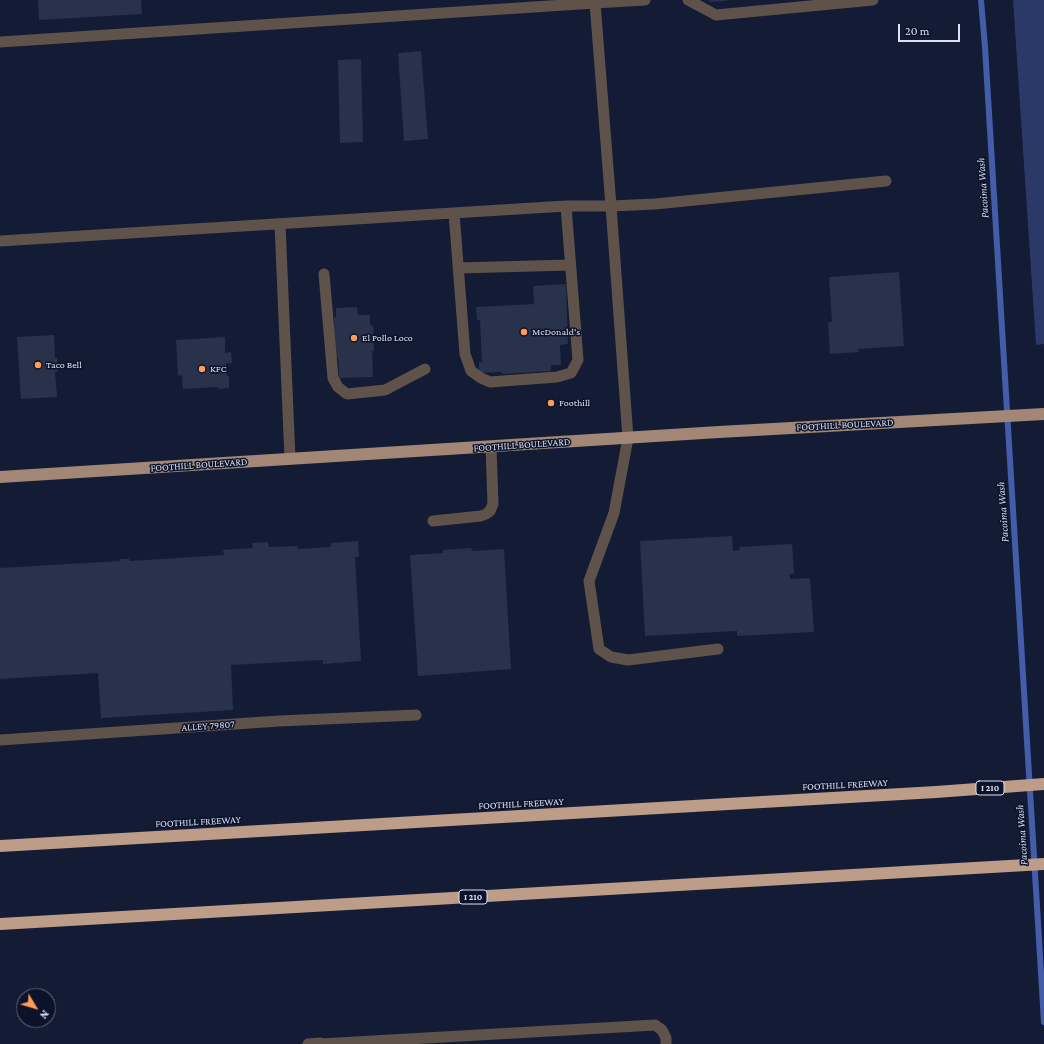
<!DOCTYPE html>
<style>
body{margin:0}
#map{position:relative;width:1044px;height:1044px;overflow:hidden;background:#131c34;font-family:"Crimson Pro",serif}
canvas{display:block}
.north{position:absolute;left:16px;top:988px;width:40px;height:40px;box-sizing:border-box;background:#0b1229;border:1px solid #5e6579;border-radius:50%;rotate:128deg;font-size:11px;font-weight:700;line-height:16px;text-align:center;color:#dbe1f2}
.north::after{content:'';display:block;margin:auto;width:14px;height:18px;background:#fe9c57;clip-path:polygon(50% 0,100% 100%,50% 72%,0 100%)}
.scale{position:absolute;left:898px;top:24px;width:62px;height:18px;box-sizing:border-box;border:2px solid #dbe1f2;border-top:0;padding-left:5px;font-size:12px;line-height:14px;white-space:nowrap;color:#dbe1f2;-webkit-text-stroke:3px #0b1229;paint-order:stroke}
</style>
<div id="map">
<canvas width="1044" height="1044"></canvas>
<div class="north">N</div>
<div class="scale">20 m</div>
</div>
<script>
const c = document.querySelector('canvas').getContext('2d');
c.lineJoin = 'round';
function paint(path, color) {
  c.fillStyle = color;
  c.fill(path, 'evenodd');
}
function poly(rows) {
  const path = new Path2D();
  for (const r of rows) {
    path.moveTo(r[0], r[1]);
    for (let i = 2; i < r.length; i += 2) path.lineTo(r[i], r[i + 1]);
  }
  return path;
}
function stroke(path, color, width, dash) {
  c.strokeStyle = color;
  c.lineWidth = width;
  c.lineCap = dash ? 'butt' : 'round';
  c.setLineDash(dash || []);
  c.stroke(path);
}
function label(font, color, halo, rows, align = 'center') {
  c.font = font + ' "Crimson Pro",serif';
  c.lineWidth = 3;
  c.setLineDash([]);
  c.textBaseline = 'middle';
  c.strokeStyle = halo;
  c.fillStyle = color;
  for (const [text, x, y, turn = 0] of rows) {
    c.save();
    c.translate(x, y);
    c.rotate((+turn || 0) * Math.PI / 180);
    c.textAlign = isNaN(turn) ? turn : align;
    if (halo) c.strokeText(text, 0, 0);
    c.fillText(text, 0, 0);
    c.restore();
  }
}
paint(poly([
 [1013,0,1044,0,1044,344,1036,345]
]), '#2a3967');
stroke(poly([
 [981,0,985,47,1044,1022]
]), '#435dab', 6);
paint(poly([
 [38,0,141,0,142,14,39,20],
 [709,0,727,0,727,1,710,2],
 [421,51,428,139,404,141,398,53],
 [361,59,363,142,340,143,338,60],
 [899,272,904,346,858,349,859,352,830,354,828,322,832,322,829,277],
 [566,284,568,344,560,345,561,365,551,365,551,371,502,374,501,372,479,373,479,362,482,362,480,320,477,320,476,307,534,304,533,286],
 [357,307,358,315,370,315,370,326,373,325,374,351,372,351,373,377,339,378,338,357,335,358,334,317,336,317,336,308],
 [54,335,55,358,57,358,57,372,55,372,57,397,21,399,17,337],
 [225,337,225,353,231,352,232,363,226,363,227,376,229,376,229,388,218,389,218,387,183,389,182,375,178,376,176,340],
 [732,536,733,551,740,550,739,547,792,544,794,574,790,574,790,579,810,578,814,632,737,636,737,631,645,636,640,541],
 [358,541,359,557,355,557,361,661,323,664,323,660,231,665,233,710,101,718,98,673,0,679,0,568,120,561,120,559,129,559,130,561,224,555,223,550,253,548,252,543,268,542,269,547,298,546,298,549,331,547,331,543],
 [471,548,472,551,504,549,511,669,418,676,410,555,443,553,443,550]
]), '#28324b');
stroke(poly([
 [688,0,716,15,873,0],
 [595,3,611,206,628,438,614,513,589,581,599,649,611,657,628,660,718,649],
 [0,42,595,3,645,0],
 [454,213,465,354,471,371,481,378,490,382,557,377,571,373,578,360,566,206],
 [280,224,290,459],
 [0,241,566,206,611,206,655,204,886,181],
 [458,268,570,265],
 [324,274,333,378,338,387,347,394,385,390,425,369],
 [433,521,481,516,486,514,490,511,493,504,491,447],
 [0,740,279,721,416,715],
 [308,1044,320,1043],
 [320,1044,655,1025,662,1030,666,1038,666,1044]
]), '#5f524a', 11);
stroke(poly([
 [0,477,719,432,1044,414]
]), '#a28776', 12);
stroke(poly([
 [0,846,936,792,1044,784],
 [0,924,1044,864]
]), '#bd9c88', 12);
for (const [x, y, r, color] of [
 [524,332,4,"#fe9c57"],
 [354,338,4,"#fe9c57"],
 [38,365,4,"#fe9c57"],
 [202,369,4,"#fe9c57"],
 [551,403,4,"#fe9c57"]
]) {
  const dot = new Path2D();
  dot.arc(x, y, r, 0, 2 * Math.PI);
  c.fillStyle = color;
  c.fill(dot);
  stroke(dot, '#0b1229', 1.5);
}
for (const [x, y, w] of [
 [990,788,28],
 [473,897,28]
]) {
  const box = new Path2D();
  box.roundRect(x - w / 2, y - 7, w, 14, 3);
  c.fillStyle = '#0b1229';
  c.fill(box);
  stroke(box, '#dbe1f2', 1);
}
label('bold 9px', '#dbe1f2', null, [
 ["I 210",990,788],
 ["I 210",473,897]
]);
label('10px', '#dbe1f2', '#0b1229', [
 ["McDonald's",532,332],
 ["El Pollo Loco",362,338],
 ["Taco Bell",46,365],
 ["KFC",210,369],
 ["Foothill",559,403]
], 'left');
label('10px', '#dbe1f2', '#0b1229', [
 ["FOOTHILL BOULEVARD",845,425,-3],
 ["FOOTHILL BOULEVARD",522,445,-4],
 ["FOOTHILL BOULEVARD",199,465,-4],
 ["ALLEY 79807",208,726,-4],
 ["FOOTHILL FREEWAY",845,785,-3],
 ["FOOTHILL FREEWAY",521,804,-3],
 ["FOOTHILL FREEWAY",198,822,-3]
]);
label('italic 11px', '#d3dcf2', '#0b1229', [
 ["Pacoima Wash",983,188,-94],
 ["Pacoima Wash",1003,512,-94],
 ["Pacoima Wash",1022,835,-94]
]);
</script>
